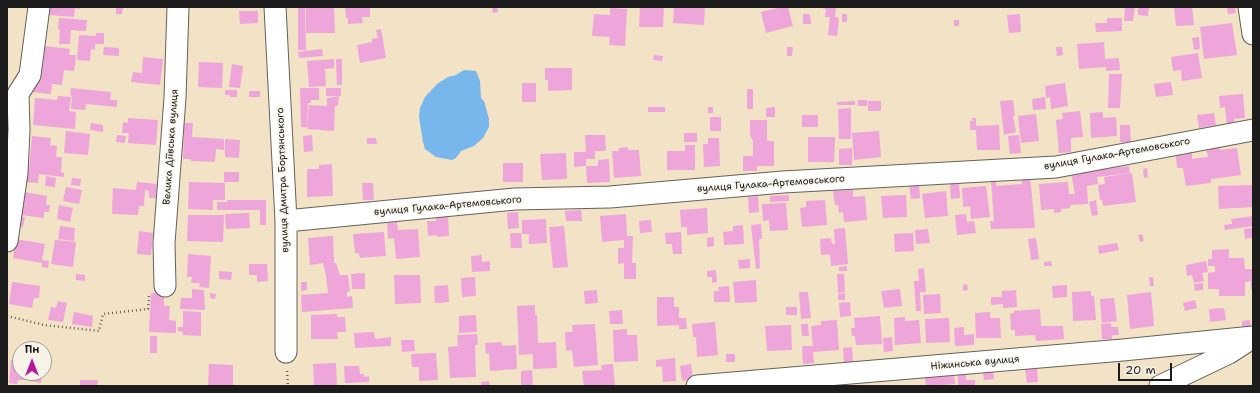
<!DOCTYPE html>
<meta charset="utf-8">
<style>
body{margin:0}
#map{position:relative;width:1260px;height:393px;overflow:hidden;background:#f2e2c6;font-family:"Shantell Sans",sans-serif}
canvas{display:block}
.frame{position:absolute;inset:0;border:8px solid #1c1c1c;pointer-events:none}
.north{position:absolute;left:12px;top:341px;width:40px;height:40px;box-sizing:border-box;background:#f7f3e8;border:1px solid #9f9d96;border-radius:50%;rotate:0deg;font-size:11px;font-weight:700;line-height:16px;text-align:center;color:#1c1c1c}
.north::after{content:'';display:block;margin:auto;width:14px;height:18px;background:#b5179e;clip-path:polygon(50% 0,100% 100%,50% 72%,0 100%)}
.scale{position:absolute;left:1118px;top:363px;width:54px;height:18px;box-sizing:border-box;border:2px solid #1c1c1c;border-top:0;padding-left:5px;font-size:12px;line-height:14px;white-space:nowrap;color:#1c1c1c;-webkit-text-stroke:3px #f7f3e8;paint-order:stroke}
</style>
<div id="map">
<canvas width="1260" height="393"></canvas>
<div class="frame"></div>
<div class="north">Пн</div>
<div class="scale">20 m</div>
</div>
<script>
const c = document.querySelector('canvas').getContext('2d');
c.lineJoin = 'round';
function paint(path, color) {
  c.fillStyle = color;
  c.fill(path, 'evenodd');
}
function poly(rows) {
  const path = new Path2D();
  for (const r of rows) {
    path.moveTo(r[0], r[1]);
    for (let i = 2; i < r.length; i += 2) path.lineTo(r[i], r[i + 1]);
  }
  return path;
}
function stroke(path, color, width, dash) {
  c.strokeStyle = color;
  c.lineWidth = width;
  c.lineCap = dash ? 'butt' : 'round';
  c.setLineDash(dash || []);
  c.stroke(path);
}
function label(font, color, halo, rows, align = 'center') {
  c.font = font + ' "Shantell Sans",sans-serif';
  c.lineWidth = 3;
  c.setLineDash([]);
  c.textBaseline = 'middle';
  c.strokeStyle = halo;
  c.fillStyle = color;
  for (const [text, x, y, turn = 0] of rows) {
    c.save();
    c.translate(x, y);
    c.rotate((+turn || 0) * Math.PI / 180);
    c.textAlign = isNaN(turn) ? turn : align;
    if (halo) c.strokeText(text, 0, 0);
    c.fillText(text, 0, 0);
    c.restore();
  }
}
paint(poly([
 [464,70,476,71,480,81,481,98,484,101,489,119,489,127,483,138,474,146,461,151,456,158,452,160,436,157,425,149,423,142,419,117,420,108,425,97,437,84,448,77,456,75]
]), '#77b7eb');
paint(poly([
 [49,7,80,7,80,9,75,8,74,17,49,15],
 [116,7,123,7,122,14,116,14],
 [298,7,305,7,306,50,298,50],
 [306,7,334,7,335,33,306,33],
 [345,7,370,7,370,17,362,17,363,23,348,24,348,18,346,18],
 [492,7,497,7,498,12,493,13],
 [640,7,664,7,663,27,639,27],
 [674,7,705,7,704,25,673,23],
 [782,7,788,7,793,26,766,33,761,12],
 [824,7,836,7,835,17,839,18,837,36,828,35,830,17,825,17,826,9,823,9],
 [1125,7,1135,7,1133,21,1124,21],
 [1138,7,1149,7,1148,16,1138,15],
 [1174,7,1192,7,1194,25,1176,26],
 [1227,7,1235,7,1236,13,1228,14],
 [610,8,627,9,625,46,609,45,610,37,592,36,594,14,610,15],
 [239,11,258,11,258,23,240,24],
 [803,14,810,14,811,24,803,24],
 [842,14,847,14,847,22,842,22],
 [1020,14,1021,32,1009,33,1007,15],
 [59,18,87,20,86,31,71,30,70,44,59,44,60,29,58,29],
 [1107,18,1122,18,1122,31,1096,32,1095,23,1107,23],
 [954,20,959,20,959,26,954,26],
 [1232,23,1237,55,1204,59,1200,27],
 [381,29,386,58,360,63,357,45,372,42,372,39,378,38,376,30],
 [96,33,104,33,104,44,95,44,95,50,91,49,90,61,77,60,79,35,96,36],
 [1199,37,1200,49,1194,50,1192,38],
 [1104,42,1105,59,1119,58,1120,70,1106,71,1106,67,1079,69,1077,44],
 [45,46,70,49,69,55,76,55,74,71,64,70,62,85,52,84,51,94,32,92,38,65,43,65],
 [104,47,119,48,119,56,103,55],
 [787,47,793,47,792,56,787,56],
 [1056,47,1062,47,1063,55,1057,56],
 [322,49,323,56,299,58,298,52],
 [1198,53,1202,78,1182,81,1181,70,1173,71,1171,57],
 [654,55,663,56,662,61,653,60],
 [143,57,163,59,160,85,131,82,133,72,142,73],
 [334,59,334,68,325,69,326,86,309,87,307,61],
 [336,59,342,59,342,85,337,85],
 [199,62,223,63,222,88,198,87],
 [232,64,243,66,240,88,229,87],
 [545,68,572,68,572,90,548,91,548,80,545,80],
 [1109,74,1122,74,1120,108,1108,108],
 [1171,82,1173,95,1156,97,1154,84],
 [522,83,536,83,536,102,522,102],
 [1065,83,1068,106,1051,109,1050,97,1046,98,1045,86],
 [71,88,111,92,110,100,117,100,117,107,86,104,85,110,71,109,72,96,70,95],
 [300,88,319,88,319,100,311,100,311,103,308,103,307,127,301,127],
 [326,88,341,88,341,96,326,96],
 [747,89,753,89,753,109,747,109],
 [225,90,237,90,237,97,230,97,230,95,225,95],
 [249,91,260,91,260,97,249,97],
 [1243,94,1245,118,1234,119,1235,125,1227,126,1225,107,1220,108,1219,96],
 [58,96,71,97,69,111,76,112,75,129,33,125,35,98,57,100],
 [339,96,338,106,335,106,334,131,307,129,309,105,327,106,327,98],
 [1045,97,1046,109,1033,110,1032,99],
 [858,100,867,100,867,106,858,106],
 [1013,100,1015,116,1013,116,1016,132,1004,135,1000,101],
 [855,101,855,105,837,105,837,102],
 [868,101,881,101,881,111,868,111],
 [648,107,665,107,665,112,648,112],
 [708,107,713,107,713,113,708,113],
 [775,107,775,117,766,117,766,108],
 [851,108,851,139,839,139,838,109],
 [1080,111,1083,137,1071,138,1071,152,1059,153,1056,120,1063,119,1062,113],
 [1103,112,1103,118,1116,117,1117,136,1091,138,1090,113],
 [1214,113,1216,125,1199,128,1197,115],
 [1036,114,1039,141,1021,143,1018,116],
 [802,115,818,115,818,127,802,127],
 [710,117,721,117,721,131,710,131],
 [128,118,158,120,156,145,128,143,129,133,122,133,123,122,128,123],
 [972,118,976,118,976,126,999,125,1000,150,977,150,976,130,970,130,970,121,973,121],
 [750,120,767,120,767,141,774,141,774,166,757,166,757,171,743,171,743,156,753,156,753,141,750,135],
 [91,123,103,125,103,132,90,130],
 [184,123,193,123,192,137,224,139,224,150,216,149,215,162,191,161,191,159,183,159],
 [1120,125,1130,125,1131,142,1120,142],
 [66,131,90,134,88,155,64,153],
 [879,131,881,157,854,160,852,133],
 [684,133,697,133,697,142,684,142],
 [117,135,126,136,125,143,116,142],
 [312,135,313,151,304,152,303,136],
 [585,135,605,135,606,151,595,151,595,159,586,159,586,166,574,167,574,152,586,152],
 [1019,135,1021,153,1010,154,1008,136],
 [32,136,51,138,50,145,57,146,56,157,62,157,61,172,64,173,64,177,39,174,38,183,22,182,24,168,29,169],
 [808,137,835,137,834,162,808,162],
 [367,138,376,138,377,144,367,144],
 [708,138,719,138,720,166,704,167,703,144,708,144],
 [225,139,240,140,239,158,225,157],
 [685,145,695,145,695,170,667,170,667,151,685,151],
 [1219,145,1220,150,1237,148,1241,175,1211,179,1211,183,1186,186,1183,168,1177,168,1176,156,1192,153,1192,159,1208,157,1206,147],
 [628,147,628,150,639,150,641,176,614,178,612,151,619,151,619,148],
 [852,148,852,165,839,165,839,149],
 [566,153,567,179,542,180,540,154],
 [609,159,610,182,587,183,586,166,598,166,598,160],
 [503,163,523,163,523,182,503,182],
 [332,164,333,196,307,197,307,169,319,169,319,165],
 [1129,166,1130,173,1097,177,1098,184,1087,186,1088,204,1070,205,1070,208,1061,209,1061,212,1054,213,1054,209,1041,210,1039,184,1068,182,1069,194,1075,194,1071,173],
 [1147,168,1148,177,1144,178,1143,169],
 [224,172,239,172,239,182,224,182],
 [1132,173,1136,202,1103,206,1102,200,1100,200,1098,185,1105,184,1104,177],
 [1030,175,1035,228,991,229,990,221,994,221,991,181,996,181,996,186,1022,184,1021,176],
 [46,176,56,178,55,187,45,186],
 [72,178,81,179,80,186,71,185],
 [137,182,157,184,156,198,149,198,149,191,145,190,144,206,139,206,138,215,112,214,113,188,136,190],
 [189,182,225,183,225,200,213,200,213,210,188,209],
 [362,183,373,183,374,200,363,200],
 [959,183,960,198,951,199,950,184],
 [919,185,920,198,911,199,909,186],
 [1253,185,1253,207,1219,209,1218,186],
 [986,186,990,217,971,219,970,206,963,207,962,188],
 [66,187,82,190,79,204,63,201],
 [853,190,853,197,865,196,867,220,844,222,843,212,839,213,838,205,835,205,833,191],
 [946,191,948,216,925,218,922,194],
 [24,192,47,196,46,205,50,205,49,212,44,212,44,218,21,215],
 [789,195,789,201,770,202,770,196],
 [906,195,907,217,883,218,881,196],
 [758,196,759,212,749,213,748,197],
 [227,200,266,200,266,225,260,225,260,210,217,210,217,202,227,202],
 [825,200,827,225,802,227,800,208,806,207,806,201],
 [1096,200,1098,215,1092,216,1089,202],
 [786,203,788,230,770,231,769,220,763,221,762,204],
 [59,205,73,208,70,222,57,219],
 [707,208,708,233,687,235,687,227,681,227,680,210],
 [581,210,582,221,566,221,565,211],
 [518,212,519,228,508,229,507,213],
 [249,213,250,228,226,229,225,214],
 [626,214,627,236,633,236,632,263,636,263,636,279,624,279,624,263,618,264,618,248,624,248,624,240,602,242,600,216],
 [966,214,967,222,974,221,976,233,957,235,955,215],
 [188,215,224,215,223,242,187,241],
 [16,216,25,217,23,227,15,226],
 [448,216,449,236,437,237,437,235,428,236,427,221,436,221,436,217],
 [1253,216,1253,226,1225,230,1224,225,1232,224,1231,219],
 [546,219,547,243,529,244,529,234,522,234,522,220],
 [651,220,652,232,640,233,639,221],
 [397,222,398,230,418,229,420,257,396,259,394,238,388,239,387,223],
 [761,224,762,239,759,239,760,268,756,269,751,225],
 [743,225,744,244,724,245,723,232,733,231,733,226],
 [60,226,75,228,74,241,58,239],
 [564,226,568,267,553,268,549,227],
 [845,228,848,264,831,266,830,254,821,255,820,239,831,238,832,244,835,244,834,229],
 [1253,228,1253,237,1245,239,1244,229],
 [928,229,930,243,916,244,915,230],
 [139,231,153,233,151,255,137,254],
 [384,232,386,256,360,258,359,253,355,253,353,234],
 [681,232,682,254,673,254,672,244,666,244,665,233],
 [510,233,521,233,522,248,511,248],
 [913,233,914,251,895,252,894,234],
 [1142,234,1144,241,1140,242,1138,235],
 [333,236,334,263,336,263,340,275,348,275,350,291,347,292,347,297,352,296,353,308,302,312,301,295,328,293,326,276,323,263,310,265,308,238],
 [714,237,714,246,707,247,707,238],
 [1036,238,1039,259,1031,260,1028,239],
 [16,239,45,244,42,260,49,261,48,268,42,267,42,263,13,258],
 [55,240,76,242,73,267,51,264],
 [1117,243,1119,250,1099,254,1098,246],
 [1229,249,1229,258,1244,258,1245,269,1253,269,1253,289,1251,289,1251,281,1245,282,1245,296,1219,296,1219,289,1208,289,1208,273,1215,272,1215,266,1208,266,1208,259,1212,259,1212,250],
 [188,254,211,256,209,288,199,287,200,283,191,283,192,277,187,277],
 [482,255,482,262,490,261,490,271,472,272,471,256],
 [750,259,750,268,739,269,738,260],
 [1051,261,1052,266,1044,266,1044,262],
 [1206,261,1208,272,1202,273,1204,281,1194,283,1192,275,1187,276,1186,265],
 [249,264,267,264,268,281,257,282,257,275,249,275],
 [847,266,847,271,839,271,839,267],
 [924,268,926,292,920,292,921,311,916,311,914,281,919,281,918,269],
 [716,270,717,282,712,283,712,277,707,277,707,271],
 [219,271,232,272,231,280,219,279],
 [365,273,365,289,352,289,351,274],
 [76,274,85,275,85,281,76,280],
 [837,274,844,274,845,292,838,293],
 [394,275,420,275,421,303,395,304],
 [475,277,476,296,462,297,461,278],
 [1149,277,1153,277,1154,286,1150,286],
 [756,280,757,302,735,303,733,282],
 [12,282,40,286,39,298,34,298,32,308,9,304],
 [301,282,307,282,307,290,301,291],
 [1203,283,1203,290,1195,291,1194,284],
 [967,284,968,290,963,291,963,285],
 [448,285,449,302,435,303,434,286],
 [1067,285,1067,297,1053,298,1052,286],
 [729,286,730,302,714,302,714,291,719,291,718,287],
 [192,289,204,290,205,310,180,309,181,298,192,298],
 [900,289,902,306,884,308,881,291],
 [597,290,598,303,585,304,584,291],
 [1016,290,1017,307,1003,308,1003,304,991,305,991,297,1002,297,1002,291],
 [1091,291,1091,296,1094,296,1096,320,1073,321,1072,292],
 [799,292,808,292,811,318,801,319],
 [1151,292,1154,326,1130,329,1127,295],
 [151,293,164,293,164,306,170,306,169,320,176,321,176,333,149,332],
 [210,293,216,294,215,299,210,298],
 [845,293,845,300,838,300,838,294],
 [940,294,941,313,924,314,923,295],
 [657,297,674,297,674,307,679,307,679,318,686,318,687,329,679,329,679,325,657,326],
 [1114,298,1117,321,1102,323,1100,299],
 [1195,300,1197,308,1185,311,1183,303],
 [58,301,67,303,63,322,48,320,51,307,56,308],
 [850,302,851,316,840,317,839,303],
 [535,305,535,315,537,315,538,343,556,342,557,368,533,369,533,354,519,355,517,306],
 [786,307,797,307,797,315,786,315],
 [1224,308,1226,320,1210,322,1209,309],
 [1040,309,1041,326,1063,326,1064,339,1036,341,1035,335,1015,336,1015,330,1011,330,1010,314,1014,313,1014,311],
 [622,310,623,324,610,324,609,311],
 [183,311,201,312,201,336,183,335,183,332,178,331,178,327,183,327],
 [74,312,93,316,92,327,72,324],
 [990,312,990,318,1000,318,1001,338,976,338,975,313],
 [337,314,337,317,345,317,346,332,337,332,338,339,311,339,311,315],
 [476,315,477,332,459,333,459,316],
 [880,316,882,344,856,345,855,336,852,336,851,328,855,328,854,318],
 [905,317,905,321,919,320,921,343,895,345,894,318],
 [949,318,950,342,926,343,925,319],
 [837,320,839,350,813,352,814,363,803,364,802,346,813,346,811,326,821,325,821,321],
 [1250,320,1251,328,1242,329,1242,321],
 [715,322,718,355,697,357,696,337,693,337,692,324],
 [1111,323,1111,327,1118,327,1119,335,1112,335,1112,339,1102,339,1101,324],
 [595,324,598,365,574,367,572,350,566,351,565,332,573,332,572,325],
 [801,324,808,324,809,336,802,336],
 [791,325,792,350,767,351,765,326],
 [964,327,964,335,974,334,974,345,955,346,954,328],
 [627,329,627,335,637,335,638,361,614,362,613,330],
 [374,332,375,339,391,337,391,346,355,348,354,333],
 [477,334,478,345,475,345,476,377,450,378,448,347,458,346,457,335],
 [150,336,157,336,157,353,150,353],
 [892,337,893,351,884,352,883,338],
 [401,340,414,340,415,351,402,352],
 [502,342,502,346,516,345,517,369,490,371,489,353,486,354,485,343],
 [852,347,853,362,844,363,843,348],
 [436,353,438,380,419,381,419,367,412,367,411,354],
 [726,354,735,354,735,362,726,362],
 [675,358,676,381,663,382,662,366,656,367,656,360],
 [11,360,20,361,20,373,29,373,28,380,18,380,17,384,9,383],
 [336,363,337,386,314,386,313,364],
 [209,364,233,365,233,386,208,386],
 [613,364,615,386,584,386,582,371,602,370,601,365],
 [691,364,693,379,682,381,680,366],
 [344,366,359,366,360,374,364,374,364,377,369,376,369,382,345,383],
 [1037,367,1038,382,1027,383,1025,368],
 [532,370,533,386,521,386,521,371],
 [993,371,994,379,984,380,983,372],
 [31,373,42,373,41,383,30,381],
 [954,374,955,384,926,386,925,378],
 [958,374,966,374,966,380,975,380,975,386,958,386],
 [80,380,98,380,97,386,80,386],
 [489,381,490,386,481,386,481,382]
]), '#eea5d9');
const minor = poly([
 [275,7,286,221,286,352],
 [1249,7,1253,34],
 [286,221,515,199,610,197,783,182,1056,167,1253,130],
 [7,241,17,173,19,130,18,94,30,75,39,7],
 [165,286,164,243,175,98,178,7],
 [697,386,1123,350,1253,337],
 [1160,386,1229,353,1249,340]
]);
stroke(minor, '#676158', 23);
stroke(poly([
 [7,316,44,325,99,331,103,314,148,309,149,296],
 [287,371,288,386]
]), '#676158', 2.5, [1, 3]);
stroke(minor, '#fff', 21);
label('10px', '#1c1c1c', '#f7f3e8', [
 ["Велика Діївська вулиця",171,147,-86],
 ["вулиця Гулака-Артемовського",1117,154,-10],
 ["вулиця Дмитра Бортянського",283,180,-92],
 ["вулиця Гулака-Артемовського",771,184,-4],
 ["вулиця Гулака-Артемовського",448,206,-5],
 ["Ніжинська вулиця",975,363,-5]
]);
</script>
